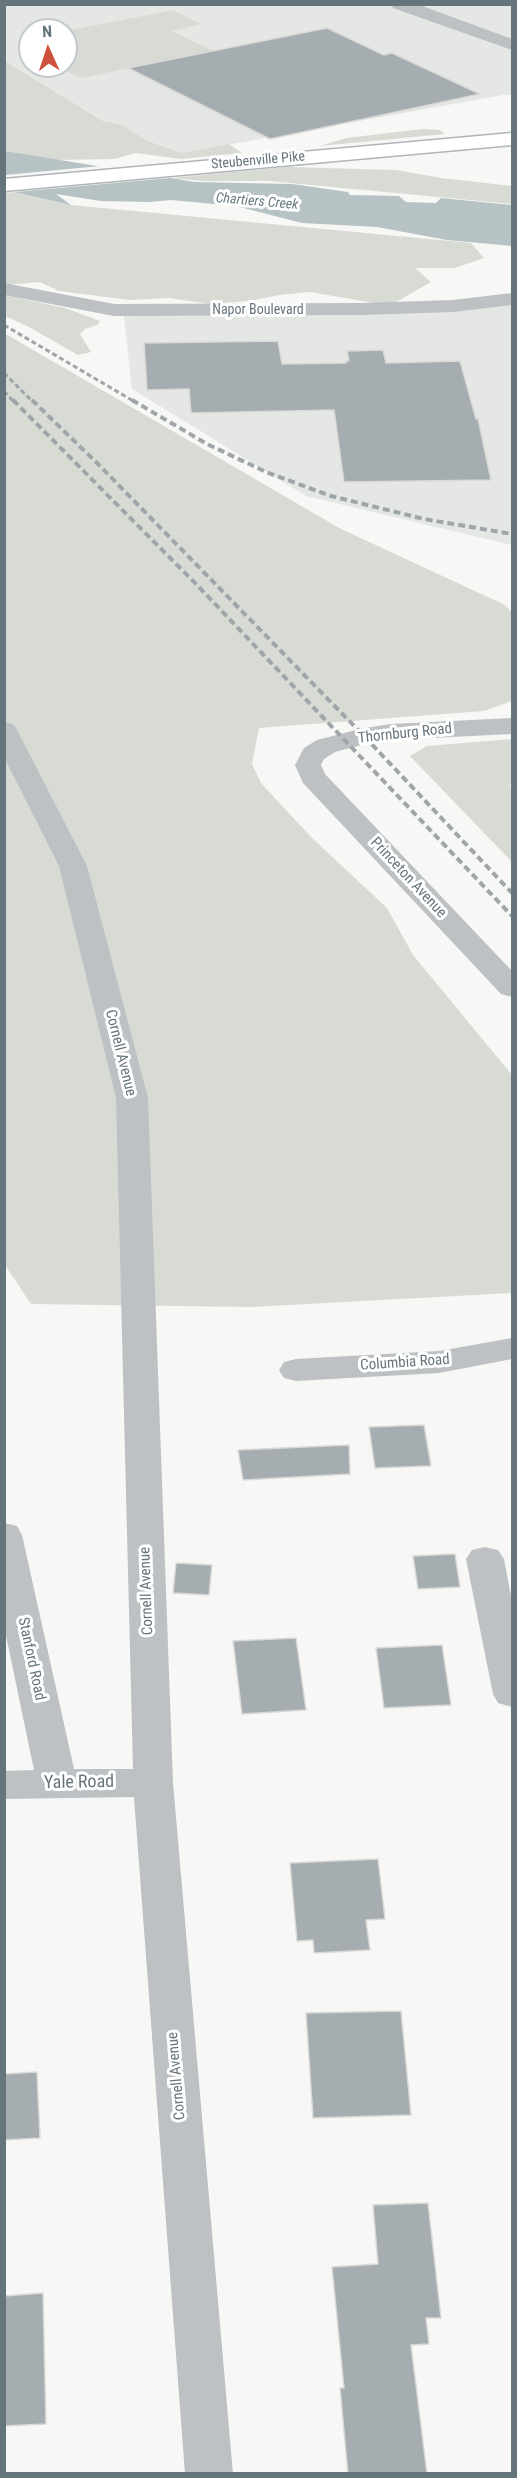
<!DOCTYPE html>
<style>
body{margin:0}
#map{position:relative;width:517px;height:2478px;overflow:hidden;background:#f7f7f5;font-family:"Roboto Condensed",sans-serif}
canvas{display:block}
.frame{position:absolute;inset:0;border:6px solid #66757c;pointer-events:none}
.north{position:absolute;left:18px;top:18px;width:60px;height:60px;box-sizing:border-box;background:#fff;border:2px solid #c2c8cb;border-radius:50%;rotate:357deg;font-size:16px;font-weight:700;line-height:24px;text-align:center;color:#66757c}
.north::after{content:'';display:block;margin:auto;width:21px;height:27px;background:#ce513d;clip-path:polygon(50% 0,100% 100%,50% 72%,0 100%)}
</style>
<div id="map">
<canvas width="517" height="2478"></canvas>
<div class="frame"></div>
<div class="north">N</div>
</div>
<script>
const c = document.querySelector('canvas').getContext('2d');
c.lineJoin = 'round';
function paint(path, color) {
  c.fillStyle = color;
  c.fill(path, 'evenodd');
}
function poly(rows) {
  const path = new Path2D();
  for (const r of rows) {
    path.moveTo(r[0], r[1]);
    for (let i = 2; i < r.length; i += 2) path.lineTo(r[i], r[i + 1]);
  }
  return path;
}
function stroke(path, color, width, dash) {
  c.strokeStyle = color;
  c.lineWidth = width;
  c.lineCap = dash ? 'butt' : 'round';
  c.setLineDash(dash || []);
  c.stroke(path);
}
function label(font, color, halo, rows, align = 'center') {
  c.font = font + ' "Roboto Condensed",sans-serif';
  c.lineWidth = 6;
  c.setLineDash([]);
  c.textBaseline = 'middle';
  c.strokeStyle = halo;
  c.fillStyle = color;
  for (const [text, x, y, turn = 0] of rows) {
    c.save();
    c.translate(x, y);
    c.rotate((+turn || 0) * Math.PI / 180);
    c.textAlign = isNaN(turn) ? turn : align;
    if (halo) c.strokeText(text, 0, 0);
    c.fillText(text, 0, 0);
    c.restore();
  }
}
paint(poly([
 [4,5,512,5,512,95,503,95,182,153,148,141,120,124,103,121,5,60],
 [30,30,66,30,66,66,30,66],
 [512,303,512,545,306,496,132,389,124,316]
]), '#e5e7e5');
paint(poly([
 [173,10,201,24,172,31,213,51,81,78,58,66,66,66,66,31],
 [4,60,103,121,120,124,148,141,182,153,229,144,242,153,181,159,136,153,114,159,56,160,5,151],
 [423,129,440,130,445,134,320,146,346,138],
 [287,167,396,170,441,178,512,186,512,204,269,181,203,181,170,178],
 [5,190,71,205,471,243,484,258,455,268,415,268,431,282,396,302,380,304,310,292,279,295,249,301,210,304,169,298,130,300,59,291,40,282,5,285],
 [4,295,65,308,100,321,97,325,85,329,80,334,91,352,78,355,29,327,5,316],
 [4,333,341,529,503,604,512,612,512,701,484,711,259,728,252,764,261,783,285,809,313,839,387,908,413,955,512,1075,512,1293,251,1307,31,1304,5,1265],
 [512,739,512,774,510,787,512,791,512,862,410,756,427,746]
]), '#d8dbd4');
paint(poly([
 [5,151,195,182,292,184,348,192,350,195,399,196,406,202,436,203,441,198,512,205,512,246,447,240,377,227,302,223,236,206,171,200,150,202,101,201,56,194,71,205,5,190]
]), '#b6c2c4');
paint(poly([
 [111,165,181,177,4,193,5,175]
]), '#f7f7f5');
const building = poly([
 [327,28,384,55,392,53,480,94,270,139,128,68,327,28],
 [278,341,282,364,346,363,346,361,349,361,347,351,383,350,386,363,460,361,476,419,478,419,491,480,344,482,334,410,191,413,189,389,147,390,144,343,278,341],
 [424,1425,431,1466,375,1468,369,1427,424,1425],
 [349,1445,350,1474,243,1480,238,1450,349,1445],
 [455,1554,460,1587,418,1589,413,1556,455,1554],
 [176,1563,212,1565,209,1595,173,1593,176,1563],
 [296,1638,306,1710,242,1714,233,1641,296,1638],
 [442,1645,451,1705,384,1708,376,1648,442,1645],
 [378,1859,385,1919,366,1920,370,1950,314,1953,313,1940,297,1941,290,1863,378,1859],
 [401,2011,411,2115,313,2118,306,2013,401,2011],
 [37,2072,40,2138,4,2140,4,2074,37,2072],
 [428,2203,441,2318,426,2318,429,2344,411,2345,427,2474,348,2474,340,2388,344,2388,332,2267,378,2264,373,2205,428,2203],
 [43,2293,46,2424,4,2426,4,2296,43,2293]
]);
paint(building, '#a5adb1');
stroke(building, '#d9d9d7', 1.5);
const secondary = poly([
 [512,133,512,145,4,191,4,179,512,133]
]);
stroke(secondary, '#afb6b9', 3);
paint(poly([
 [4,283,114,304,362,303,453,300,512,293,512,305,453,312,362,315,114,316,4,295,4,283],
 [512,718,512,734,391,740,365,744,335,752,324,759,321,765,325,774,512,971,512,997,501,994,303,783,295,765,304,748,317,740,364,728,391,724,512,718],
 [4,722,13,724,17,730,87,866,148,1098,173,1783,233,2474,185,2474,134,1797,4,1799,4,1771,34,1770,4,1626,4,1523,17,1526,22,1535,74,1769,133,1769,116,1098,59,866,4,757,4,722],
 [512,1338,512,1359,439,1373,296,1381,284,1378,279,1370,284,1362,296,1359,439,1351,512,1338],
 [485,1547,498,1550,504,1559,512,1602,512,1707,498,1703,493,1694,466,1559,472,1550,485,1547]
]), '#bdc1c4');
paint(poly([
 [391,4,417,4,512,39,512,50,393,8,391,4]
]), '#bdc1c4');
paint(secondary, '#fff');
stroke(poly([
 [4,325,135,402],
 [4,373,33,402],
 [4,391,14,402]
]), '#9fa6aa', 3, [5, 3]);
stroke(poly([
 [13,400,197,585,512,916],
 [32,400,99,465,364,736,512,893],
 [132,400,207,444,266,472,331,496,424,519,512,534]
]), '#9fa6aa', 4, [7, 4]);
label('14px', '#66757c', '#fff', [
 ["Steubenville Pike",258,161,-5],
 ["Napor Boulevard",258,310]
]);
label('italic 14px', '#667a7e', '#fff', [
 ["Chartiers Creek",257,202,5]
]);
label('15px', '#66757c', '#fff', [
 ["Thornburg Road",405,734,-6],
 ["Princeton Avenue",408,878,47],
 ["Cornell Avenue",120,1053,76],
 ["Columbia Road",405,1363,-4],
 ["Cornell Avenue",147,1591,-92],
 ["Stanford Road",31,1659,78],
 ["Cornell Avenue",177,2076,-95]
]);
label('18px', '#66757c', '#fff', [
 ["Yale Road",79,1783,-1]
]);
</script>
